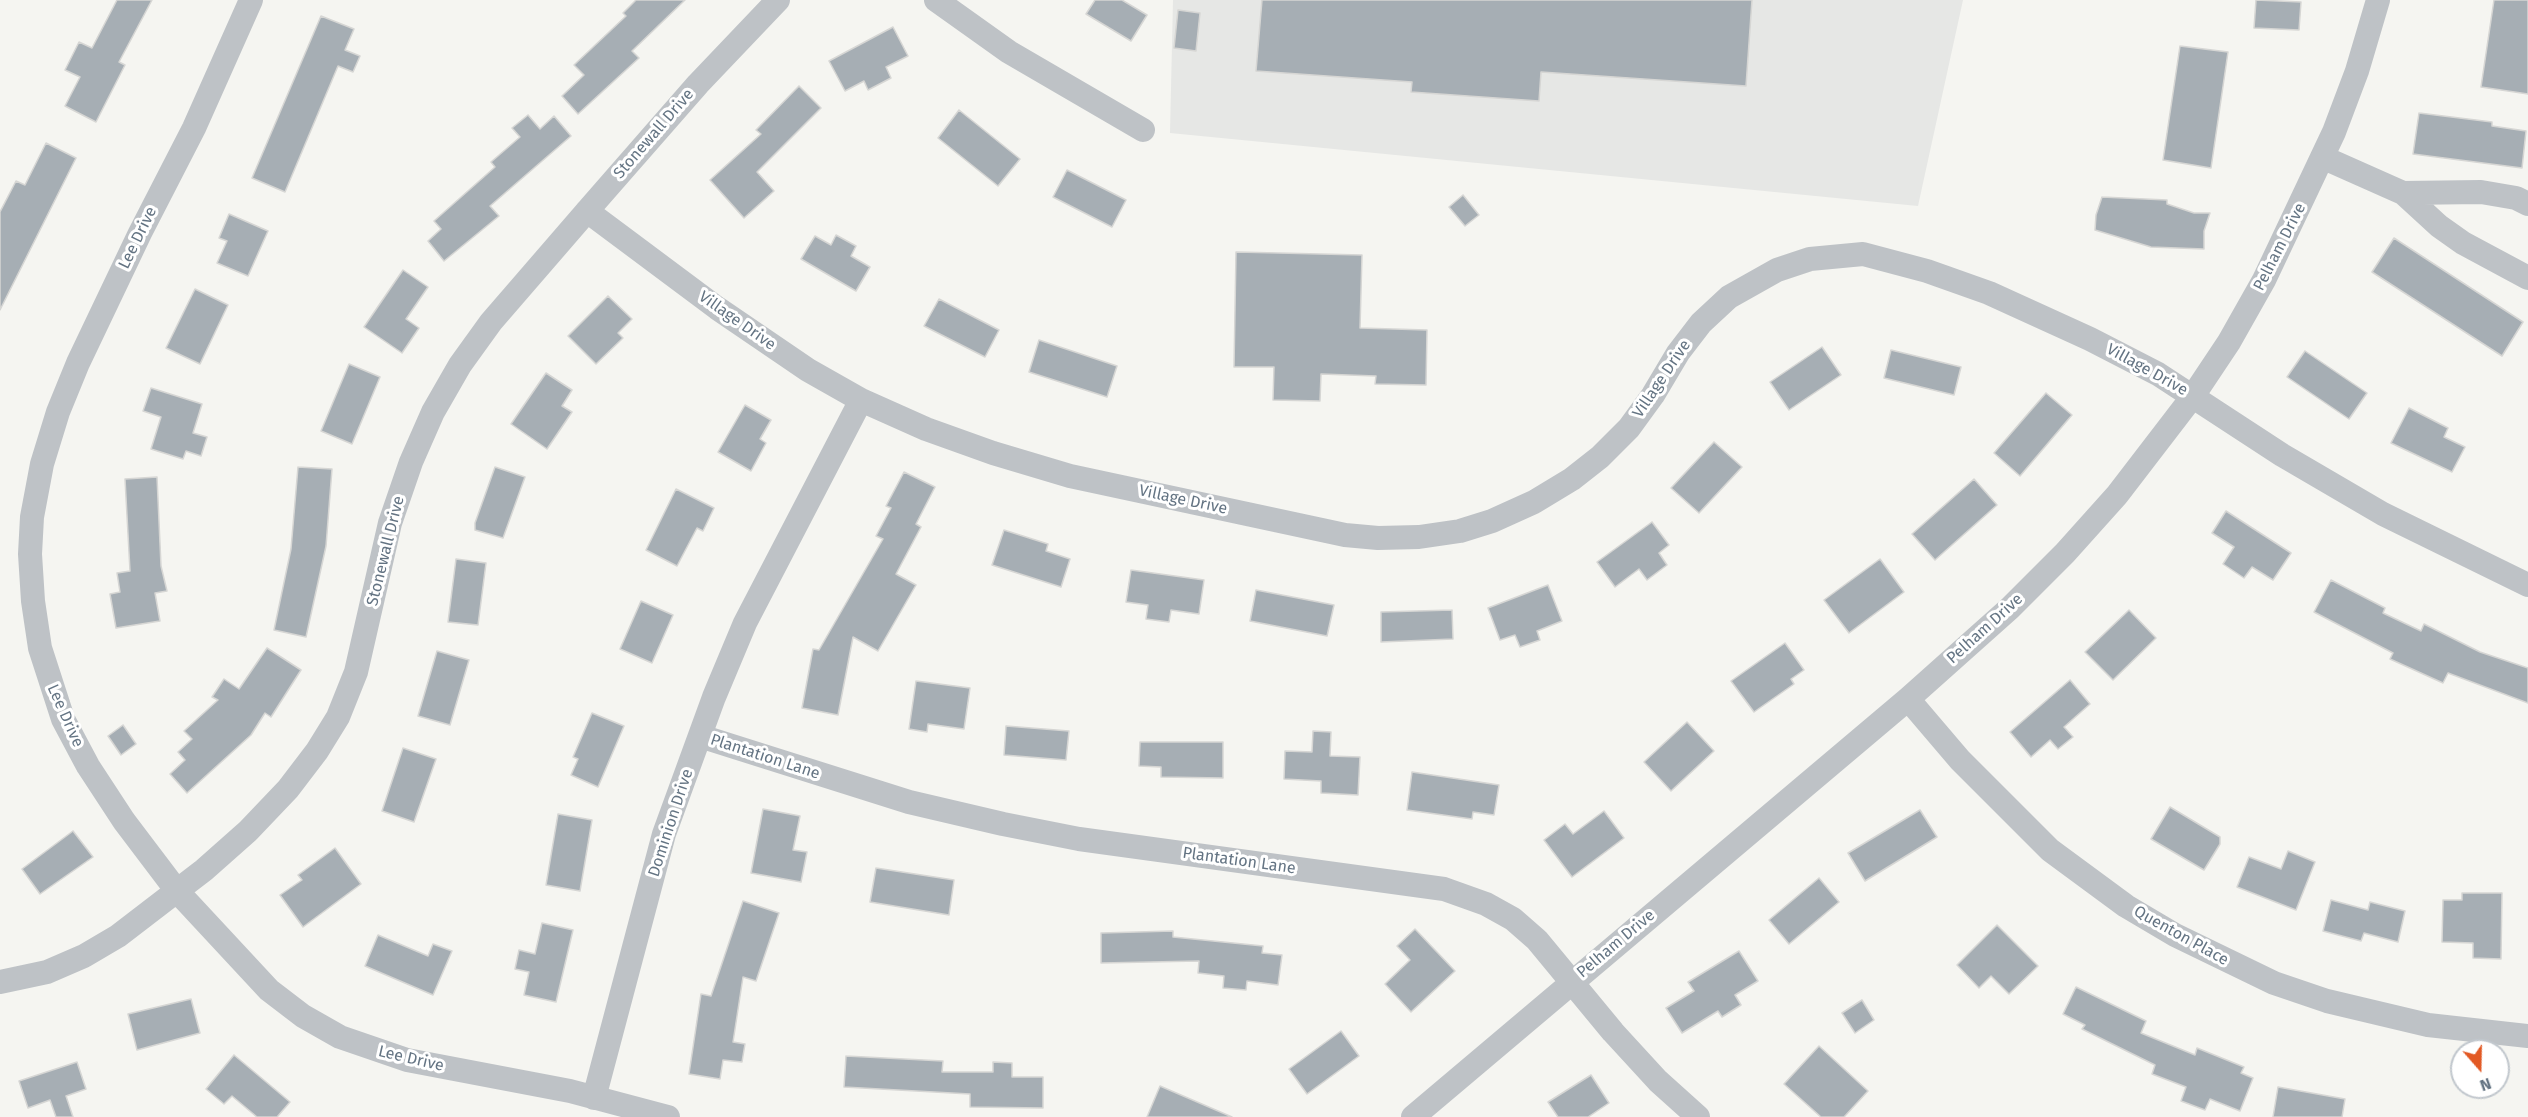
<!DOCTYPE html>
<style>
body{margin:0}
#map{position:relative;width:2528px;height:1117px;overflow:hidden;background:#f5f5f1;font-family:"Fira Sans",sans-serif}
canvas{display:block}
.north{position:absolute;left:2450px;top:1039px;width:60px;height:60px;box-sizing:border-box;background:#fff;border:2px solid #c1c7cd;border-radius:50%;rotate:160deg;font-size:16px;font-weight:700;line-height:24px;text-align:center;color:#647483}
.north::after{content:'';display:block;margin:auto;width:21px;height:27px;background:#e25924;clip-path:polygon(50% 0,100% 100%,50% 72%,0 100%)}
</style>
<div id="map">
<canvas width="2528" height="1117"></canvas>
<div class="north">N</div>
</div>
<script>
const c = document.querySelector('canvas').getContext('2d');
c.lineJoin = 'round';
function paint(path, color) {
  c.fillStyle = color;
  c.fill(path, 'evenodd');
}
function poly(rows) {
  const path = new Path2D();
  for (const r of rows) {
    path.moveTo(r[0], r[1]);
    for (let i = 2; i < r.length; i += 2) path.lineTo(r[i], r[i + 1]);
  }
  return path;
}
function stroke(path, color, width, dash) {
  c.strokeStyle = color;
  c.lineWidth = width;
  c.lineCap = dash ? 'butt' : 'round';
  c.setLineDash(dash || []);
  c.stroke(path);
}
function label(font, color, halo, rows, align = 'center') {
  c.font = font + ' "Fira Sans",sans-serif';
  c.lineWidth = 6;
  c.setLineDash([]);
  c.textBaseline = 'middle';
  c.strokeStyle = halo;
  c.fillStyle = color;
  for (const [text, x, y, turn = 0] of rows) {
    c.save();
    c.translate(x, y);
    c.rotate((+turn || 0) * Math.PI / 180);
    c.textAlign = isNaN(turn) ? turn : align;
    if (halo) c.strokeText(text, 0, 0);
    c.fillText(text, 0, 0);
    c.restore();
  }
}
paint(poly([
 [1173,0,1963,0,1918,206,1170,133]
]), '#e6e7e5');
const building = poly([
 [117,0,152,0,119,62,125,65,96,122,65,106,80,77,65,70,79,42,92,48,117,0],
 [636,0,685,0,632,51,639,58,578,114,562,96,584,75,574,65,626,16,623,13,636,0],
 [1095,0,1122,0,1147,15,1131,41,1086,14,1095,0],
 [1262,0,1752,0,1746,86,1541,72,1539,101,1411,92,1412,82,1256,71,1262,0],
 [2256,0,2301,2,2299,30,2254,28,2256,0],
 [2494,0,2528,0,2528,94,2481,87,2494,0],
 [1178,10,1200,13,1196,51,1174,48,1178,10],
 [321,16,354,29,345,50,360,56,353,72,338,66,285,192,252,178,321,16],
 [893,27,908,56,886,67,891,78,868,90,864,81,845,91,829,61,893,27],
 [2180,46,2228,52,2211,168,2163,160,2180,46],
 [799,86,821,108,757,172,774,191,744,218,710,180,761,134,756,130,799,86],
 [959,110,1020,159,998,186,938,138,959,110],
 [2419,113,2492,122,2492,126,2526,131,2522,168,2413,154,2419,113],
 [528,115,540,129,554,116,571,136,490,206,499,216,444,261,428,241,441,229,434,221,495,167,491,162,520,137,512,128,528,115],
 [46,143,76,158,0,310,0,212,16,181,25,185,46,143],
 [1067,170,1126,200,1112,227,1053,197,1067,170],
 [1463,195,1479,215,1465,226,1449,207,1463,195],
 [2102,197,2167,200,2167,204,2194,213,2210,213,2204,231,2204,249,2151,247,2095,230,2096,215,2102,197],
 [229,214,268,231,248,276,217,263,227,241,219,238,229,214],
 [836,235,856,246,851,256,870,267,856,291,801,259,815,236,831,245,836,235],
 [2394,238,2523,322,2502,356,2372,272,2394,238],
 [1236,252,1362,255,1360,328,1427,330,1426,385,1375,384,1376,376,1321,374,1320,401,1273,400,1274,367,1234,367,1236,252],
 [403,270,428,287,406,319,419,328,402,353,364,327,403,270],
 [195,289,228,305,200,364,166,348,195,289],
 [608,296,632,319,618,333,623,338,596,364,568,336,608,296],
 [939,299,999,330,985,357,924,326,939,299],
 [1039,340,1117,366,1107,397,1029,372,1039,340],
 [1822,347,1841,375,1789,410,1770,382,1822,347],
 [1891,350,1961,367,1954,395,1884,378,1891,350],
 [2305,351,2367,393,2349,419,2287,377,2305,351],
 [349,364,380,377,352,444,321,431,349,364],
 [546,373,572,390,562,406,572,412,547,449,511,424,546,373],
 [151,388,202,404,193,433,207,437,201,456,186,451,183,459,151,449,161,417,143,411,151,388],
 [2046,393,2072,415,2020,476,1994,453,2046,393],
 [745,405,771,420,760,439,766,443,751,471,718,452,745,405],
 [2409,408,2448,428,2444,437,2465,447,2452,472,2391,443,2409,408],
 [1714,442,1742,467,1699,513,1671,488,1714,442],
 [298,467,332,469,326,546,306,637,274,630,291,549,298,467],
 [495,467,525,477,503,538,475,530,475,523,495,467],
 [904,472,935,487,916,524,921,527,896,574,916,585,878,651,853,637,838,715,802,708,813,649,819,650,883,539,876,536,891,508,886,506,904,472],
 [157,477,161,566,167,591,155,593,160,621,116,628,110,594,120,592,117,573,130,571,125,479,157,477],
 [1974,479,1997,505,1935,560,1912,534,1974,479],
 [676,489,714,508,703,531,697,528,677,566,646,550,676,489],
 [2226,511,2291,553,2273,580,2252,567,2244,578,2223,564,2234,547,2212,533,2226,511],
 [1652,522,1669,545,1659,553,1667,565,1647,580,1639,569,1615,587,1597,562,1652,522],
 [1004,530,1048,544,1046,551,1070,559,1061,587,992,565,1004,530],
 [456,559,486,563,478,625,448,622,456,559],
 [1880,559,1904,592,1849,633,1824,600,1880,559],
 [1131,570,1204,580,1199,614,1171,610,1169,622,1146,619,1148,605,1126,602,1131,570],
 [2331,580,2385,608,2383,613,2421,631,2424,624,2480,652,2528,668,2528,703,2448,673,2443,683,2390,659,2393,653,2314,612,2331,580],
 [1548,585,1562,621,1537,631,1540,640,1520,647,1515,635,1500,640,1488,608,1548,585],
 [1256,590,1334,605,1327,636,1250,621,1256,590],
 [641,601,673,615,652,663,620,649,641,601],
 [1452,610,1453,639,1381,642,1381,612,1452,610],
 [2129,610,2156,638,2113,680,2085,652,2129,610],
 [1785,643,1804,670,1791,679,1794,684,1754,712,1731,681,1785,643],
 [267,648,301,670,271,717,265,713,251,735,187,793,170,774,185,760,178,752,192,739,184,731,218,700,212,697,224,679,239,689,267,648],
 [437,651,469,660,450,725,418,716,437,651],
 [2070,680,2090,704,2064,727,2073,737,2058,749,2050,740,2031,757,2010,732,2070,680],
 [916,681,970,688,964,729,928,724,927,732,909,729,916,681],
 [592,713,624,726,598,787,571,775,578,759,573,757,592,713],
 [1687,722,1714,751,1671,791,1644,762,1687,722],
 [123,725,136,744,121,755,108,736,123,725],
 [1006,726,1069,731,1066,760,1004,755,1006,726],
 [1313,731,1331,732,1330,756,1360,757,1358,795,1321,793,1321,781,1284,779,1285,751,1312,752,1313,731],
 [1140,742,1223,742,1223,778,1161,777,1161,767,1139,766,1140,742],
 [403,748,436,759,414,822,382,811,403,748],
 [1412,772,1499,785,1494,815,1473,812,1472,819,1407,810,1412,772],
 [2170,807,2220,837,2220,844,2204,870,2151,839,2170,807],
 [763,809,800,816,793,850,807,852,801,882,751,873,763,809],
 [1920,810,1937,837,1865,881,1848,853,1920,810],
 [1604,811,1624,838,1572,877,1544,840,1565,824,1573,834,1604,811],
 [558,814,592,820,580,891,546,885,558,814],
 [73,831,93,857,40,894,22,869,73,831],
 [335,848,361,884,303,927,280,895,302,880,298,875,335,848],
 [2288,851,2315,862,2296,910,2237,887,2249,857,2281,869,2288,851],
 [876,868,954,880,949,915,870,902,876,868],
 [1819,878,1839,902,1789,944,1769,920,1819,878],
 [2462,893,2502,893,2501,959,2473,958,2473,943,2442,942,2443,900,2462,900,2462,893],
 [2331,900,2368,910,2370,902,2405,911,2398,942,2364,933,2361,941,2323,931,2331,900],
 [743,901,779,913,756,981,743,977,733,1042,745,1044,742,1062,723,1060,720,1079,689,1074,701,994,711,996,743,901],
 [542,923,573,930,556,1002,524,995,529,972,515,969,519,950,535,954,542,923],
 [1997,925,2038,966,2009,994,1991,976,1979,988,1957,965,1997,925],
 [1415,929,1455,971,1411,1012,1385,984,1410,960,1397,946,1415,929],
 [1173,931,1173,937,1263,946,1262,953,1282,955,1278,985,1247,981,1246,990,1223,988,1224,976,1198,973,1199,961,1101,963,1101,933,1173,931],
 [378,935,428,956,433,944,452,951,433,995,365,966,378,935],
 [1739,951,1758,981,1735,995,1741,1005,1722,1017,1718,1011,1682,1033,1666,1008,1694,991,1688,982,1739,951],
 [2076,987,2146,1021,2141,1033,2195,1055,2197,1048,2244,1067,2241,1073,2253,1078,2240,1111,2210,1099,2205,1110,2181,1101,2186,1087,2152,1074,2155,1065,2082,1029,2085,1025,2063,1014,2076,987],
 [191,999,200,1033,137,1050,128,1014,191,999],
 [1862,1000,1874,1020,1855,1033,1842,1013,1862,1000],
 [1341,1031,1359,1056,1307,1094,1289,1069,1341,1031],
 [1819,1046,1868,1091,1844,1117,1821,1117,1784,1084,1819,1046],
 [234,1055,290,1102,277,1117,257,1117,232,1096,224,1104,206,1089,234,1055],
 [846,1056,943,1061,942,1072,993,1072,993,1062,1012,1063,1012,1077,1043,1077,1043,1108,970,1107,970,1094,844,1087,846,1056],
 [77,1062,86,1089,66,1096,73,1117,56,1117,50,1100,28,1108,19,1081,77,1062],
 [1591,1075,1609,1103,1588,1117,1558,1117,1548,1102,1591,1075],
 [1160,1086,1232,1117,1147,1117,1160,1086],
 [2278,1087,2345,1099,2342,1117,2273,1117,2278,1087]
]);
paint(building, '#a6aeb4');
stroke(building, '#d6d6d4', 1.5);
stroke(poly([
 [251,0,194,128,140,233,78,363,58,412,42,464,32,517,30,554,33,601,40,648,63,719,88,766,124,821,177,891,269,990,303,1016,340,1037,407,1060,570,1091,668,1117],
 [936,0,1009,52,1143,130],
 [2322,157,2403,193],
 [2528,204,2516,198,2481,192,2403,193,2439,226,2463,243,2528,278],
 [587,211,717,308,808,370,861,400,926,429,993,453,1070,476,1345,535,1378,538,1419,537,1460,531,1492,521,1534,502,1572,479,1600,457,1629,428,1653,395,1678,353,1701,323,1729,297,1777,270,1810,259,1863,254,1927,271,1989,293,2090,339,2158,374,2282,455,2383,514,2528,585],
 [1908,699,1960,760,2050,850,2126,906,2175,935,2274,983,2327,1001,2428,1025,2528,1036],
 [700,736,909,802,1003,824,1079,839,1444,889,1486,904,1513,919,1537,940,1613,1032,1658,1081,1698,1117],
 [0,982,47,972,84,956,118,936,204,870,248,831,288,789,317,751,338,717,356,672,390,523,411,462,433,412,460,365,491,322,587,211,698,84,778,0],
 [594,1098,664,834,714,697,745,623,861,400],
 [1413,1117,1908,699,2010,608,2065,553,2117,495,2193,396,2229,342,2264,280,2334,132,2357,71,2378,0]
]), '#bec2c6', 24);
label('16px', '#647483', '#fff', [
 ["Stonewall Drive",654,134,-49],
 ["Lee Drive",138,238,-64],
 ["Pelham Drive",2280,247,-63],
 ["Village Drive",737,321,35],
 ["Village Drive",2147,370,29],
 ["Village Drive",1662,379,-56],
 ["Village Drive",1183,500,12],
 ["Stonewall Drive",386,551,-76],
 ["Pelham Drive",1985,629,-42],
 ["Lee Drive",65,716,66],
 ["Plantation Lane",765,757,18],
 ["Dominion Drive",671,823,-72],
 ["Plantation Lane",1239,861,8],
 ["Quenton Place",2181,936,29],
 ["Pelham Drive",1616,944,-40],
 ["Lee Drive",411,1059,13]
]);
</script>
